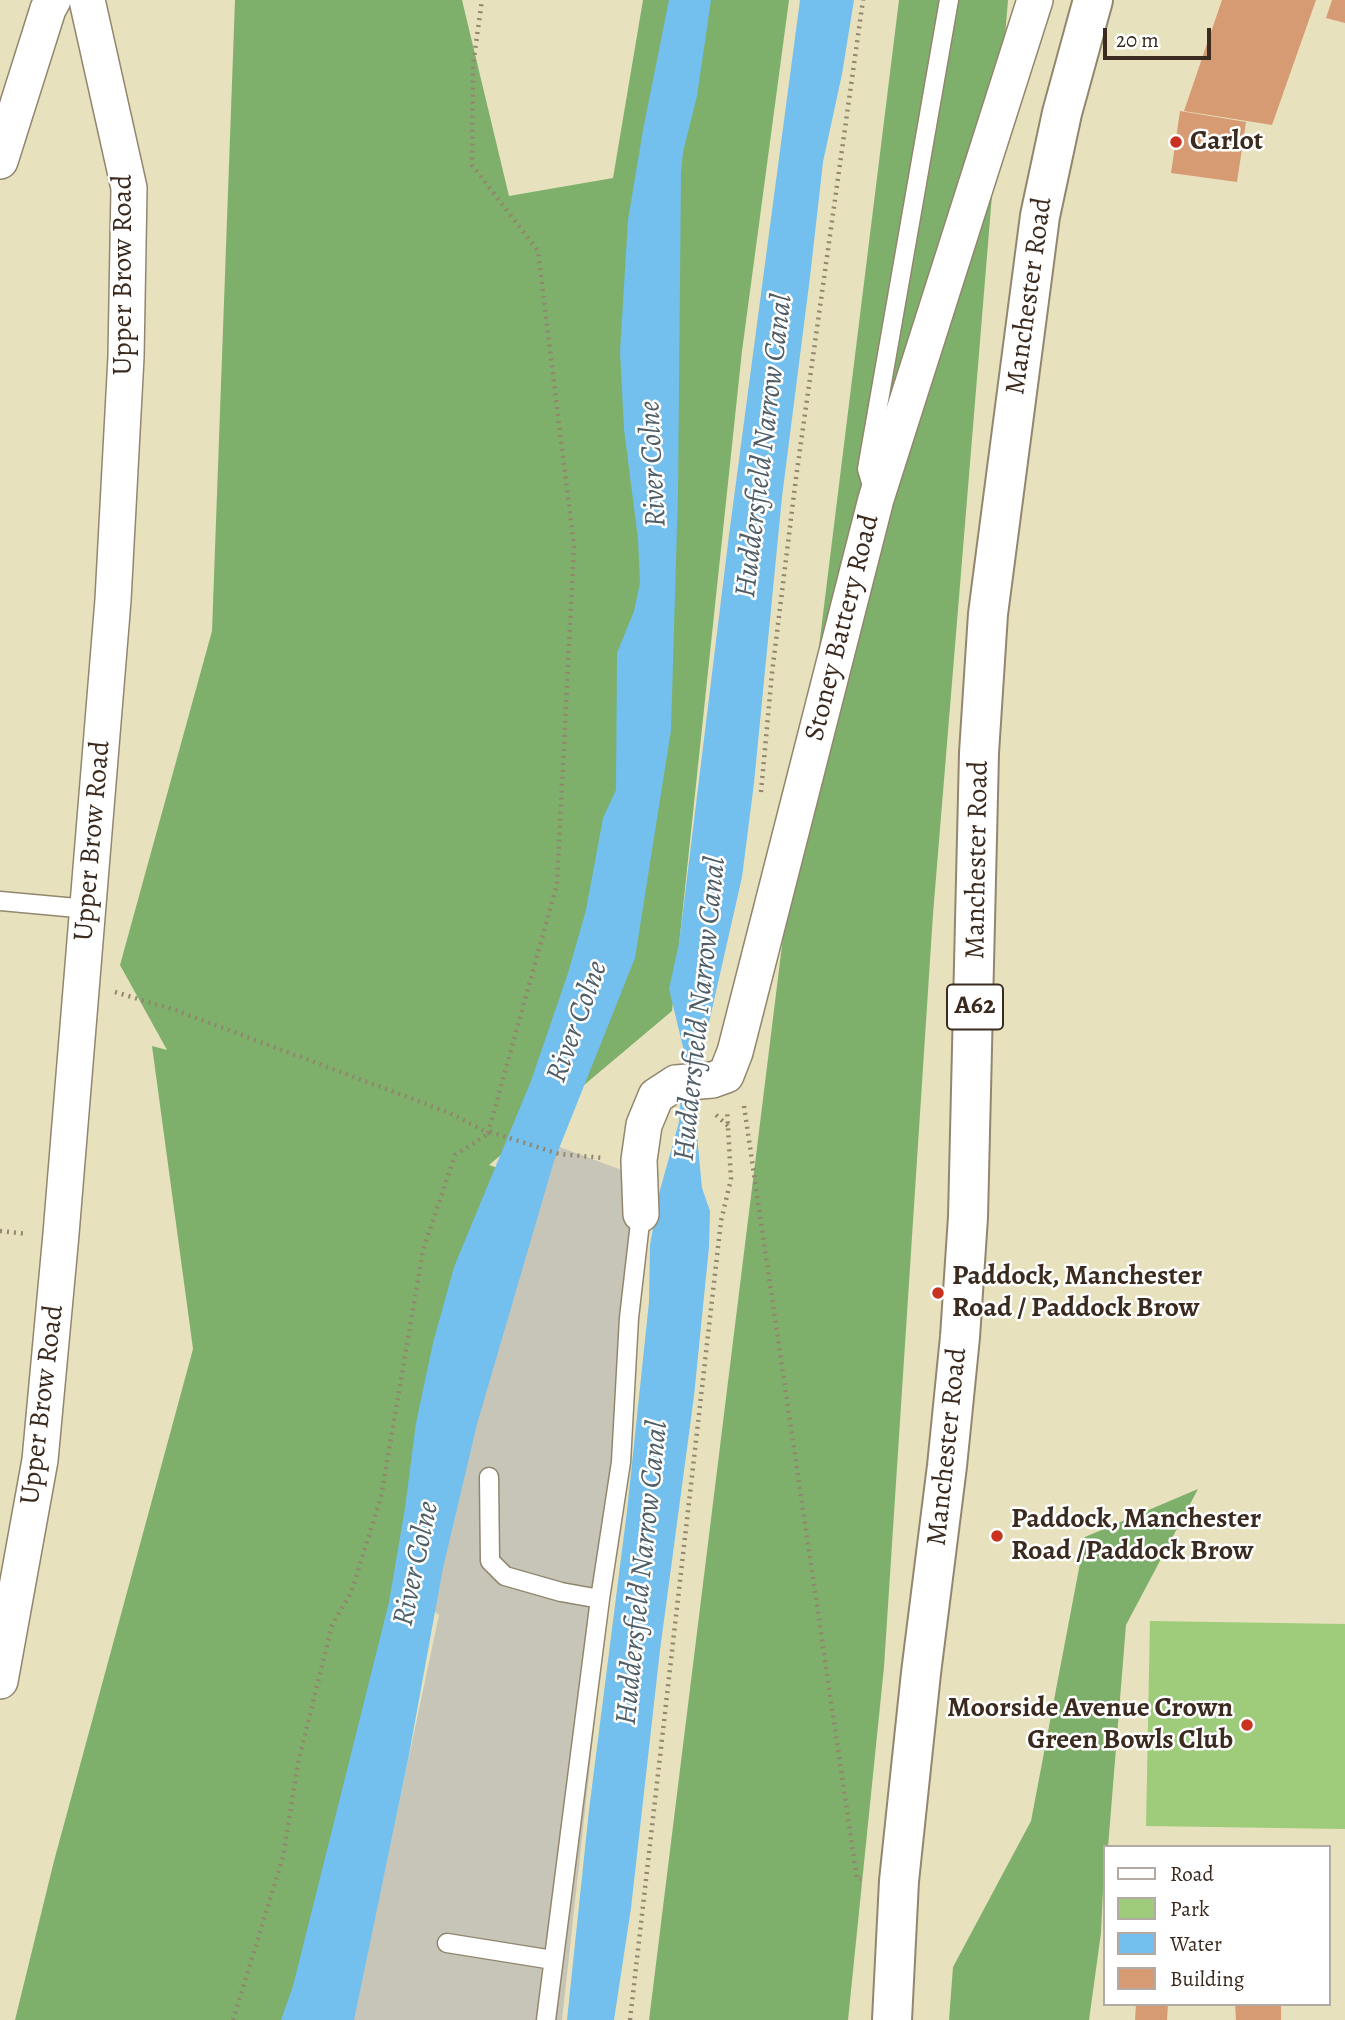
<!DOCTYPE html>
<style>
body{margin:0}
#map{position:relative;width:1345px;height:2020px;overflow:hidden;background:#e8e1bd;font-family:Alegreya,serif}
canvas{display:block}
.legend{position:absolute;left:1103px;top:1845px;width:228px;height:161px;box-sizing:border-box;background:#fff;border:2px solid #b1aaa5;margin:0;padding:9px 12px;list-style:none;font-size:21px;color:#3b2a1e}
.legend li{display:flex;align-items:center;gap:14px;height:35px}
.legend b{width:35px;border:2px solid #b1aaa5}
.scale{position:absolute;left:1103px;top:28px;width:108px;height:32px;box-sizing:border-box;border:4px solid #3b2a1e;border-top:0;padding-left:9px;font-size:21px;line-height:24px;white-space:nowrap;color:#3b2a1e;-webkit-text-stroke:5px #fff;paint-order:stroke}
</style>
<div id="map">
<canvas width="1345" height="2020"></canvas>
<ul class="legend">
<li><b style="height:9px;background:#fff"></b>Road</li>
<li><b style="height:19px;background:#9ecc7b"></b>Park</li>
<li><b style="height:19px;background:#73bfed"></b>Water</li>
<li><b style="height:19px;background:#d69b73"></b>Building</li>
</ul>
<div class="scale">20 m</div>
</div>
<script>
const c = document.querySelector('canvas').getContext('2d');
c.lineJoin = 'round';
function paint(path, color) {
  c.fillStyle = color;
  c.fill(path, 'evenodd');
}
function poly(rows) {
  const path = new Path2D();
  for (const r of rows) {
    path.moveTo(r[0], r[1]);
    for (let i = 2; i < r.length; i += 2) path.lineTo(r[i], r[i + 1]);
  }
  return path;
}
function stroke(path, color, width, dash) {
  c.strokeStyle = color;
  c.lineWidth = width;
  c.lineCap = dash ? 'butt' : 'round';
  c.setLineDash(dash || []);
  c.stroke(path);
}
function label(font, color, halo, rows, align = 'center') {
  c.font = font + ' Alegreya,serif';
  c.lineWidth = 5;
  c.setLineDash([]);
  c.textBaseline = 'middle';
  c.strokeStyle = halo;
  c.fillStyle = color;
  for (const [text, x, y, turn = 0] of rows) {
    c.save();
    c.translate(x, y);
    c.rotate((+turn || 0) * Math.PI / 180);
    c.textAlign = isNaN(turn) ? turn : align;
    if (halo) c.strokeText(text, 0, 0);
    c.fillText(text, 0, 0);
    c.restore();
  }
}
paint(poly([
 [557,1146,654,1182,562,2020,353,2020,439,1615,424,1604,535,1199]
]), '#c7c5b8');
paint(poly([
 [1150,1621,1345,1624,1345,1829,1146,1826]
]), '#9ecc7b');
paint(poly([
 [235,0,462,0,509,196,613,178,643,0,789,0,742,351,672,1011,489,1165,504,1170,307,2020,15,2020,54,1861,193,1349,152,1046,167,1050,120,965,212,631],
 [899,0,1008,0,933,914,884,1667,848,2020,649,2020],
 [1198,1489,1126,1625,1108,1847,1105,1847,1101,1933,1089,2020,949,2020,953,1967,1031,1821,1085,1537]
]), '#7eb06b');
paint(poly([
 [669,0,711,0,697,96,683,152,681,173,678,493,671,730,635,958,554,1161,477,1424,443,1568,408,1760,354,2020,281,2020,293,1986,389,1602,405,1508,416,1423,433,1343,454,1267,531,1081,568,973,586,910,603,818,616,790,617,653,634,611,640,583,638,539,624,429,620,352,628,220,643,130],
 [800,0,854,0,842,74,823,162,810,277,782,497,754,783,742,877,703,1049,696,1125,702,1188,710,1211,709,1247,694,1396,660,1650,631,1908,614,2020,567,2020,589,1810,627,1511,649,1302,650,1245,660,1190,679,1122,684,1051,669,989,679,943,729,535]
]), '#73bfed');
paint(poly([
 [1222,0,1316,0,1272,125,1184,111],
 [1332,0,1345,0,1345,23,1326,18],
 [1180,111,1246,122,1237,182,1171,173],
 [1136,2004,1168,2004,1167,2020,1135,2020],
 [1235,2004,1281,2004,1281,2020,1236,2020]
]), '#d69b73');
const lane = poly([
 [873,489,867,469,949,0],
 [0,901,88,909],
 [489,1477,490,1561,505,1576,561,1592,600,1599],
 [447,1943,553,1960],
 [546,2020,600,1599,621,1462,629,1318,641,1214]
]);
const street = poly([
 [0,161,48,9,53,0],
 [712,1080,726,1075,735,1052,876,499,1035,0],
 [641,1214,639,1160,644,1125,656,1096,676,1083],
 [0,1681,40,1460,61,1234,113,600,126,357,129,188,87,0]
]);
const primary = poly([
 [892,2020,899,1881,921,1673,947,1466,960,1337,968,1217,979,753,988,614,1040,216,1062,113,1093,0]
]);
stroke(lane, '#92866e', 21);
stroke(street, '#92866e', 38);
stroke(primary, '#92866e', 42);
stroke(poly([
 [761,792,772,673,796,478,863,0],
 [115,992,175,1010,450,1113,488,1133,557,884,574,547,538,251,472,165,473,65,482,0],
 [744,1106,857,1879,861,1879],
 [716,1115,728,1126],
 [0,1231,27,1234],
 [233,2020,283,1857,298,1763,332,1625,351,1593,381,1497,423,1250,455,1155,491,1132,559,1154,604,1158],
 [630,2020,721,1221,731,1179,727,1110]
]), '#92866e', 4.5, [2, 5]);
stroke(lane, '#fff', 18);
stroke(street, '#fff', 35);
stroke(primary, '#fff', 38);
const streetBridge = poly([
 [676,1083,712,1080]
]);
stroke(streetBridge, '#92866e', 38, []);
stroke(streetBridge, '#fff', 35);
for (const [x, y, r, color] of [
 [1176,142,7,"#c8321e"],
 [938,1293,7,"#c8321e"],
 [997,1536,7,"#c8321e"],
 [1247,1725,7,"#c8321e"]
]) {
  const dot = new Path2D();
  dot.arc(x, y, r, 0, 2 * Math.PI);
  c.fillStyle = color;
  c.fill(dot);
  stroke(dot, '#fff', 2.5);
}
for (const [x, y, w] of [
 [975,1007,56]
]) {
  const box = new Path2D();
  box.roundRect(x - w / 2, y - 22.5, w, 45, 5);
  c.fillStyle = '#fff';
  c.fill(box);
  stroke(box, '#3b2a1e', 2);
}
label('bold 26px', '#3b2a1e', null, [
 ["A62",975,1007]
]);
label('bold 28px', '#3b2a1e', '#fff', [
 ["Carlot",1190,142],
 ["Paddock, Manchester",952,1277],
 ["Road / Paddock Brow",952,1309],
 ["Paddock, Manchester",1011,1520],
 ["Road /Paddock Brow",1011,1552],
 ["Moorside Avenue Crown",1233,1709,"right"],
 ["Green Bowls Club",1233,1741,"right"]
], 'left');
label('28px', '#3b2a1e', '#fff', [
 ["Upper Brow Road",124,275,-90],
 ["Manchester Road",1030,296,-82],
 ["Stoney Battery Road",843,628,-76],
 ["Upper Brow Road",93,841,-85],
 ["Manchester Road",978,860,-89],
 ["Upper Brow Road",43,1405,-83],
 ["Manchester Road",948,1447,-84]
]);
label('italic 30px', '#4f5e66', '#fff', [
 ["Huddersfield Narrow Canal",765,446,-83],
 ["River Colne",654,464,-93],
 ["Huddersfield Narrow Canal",701,1009,-84],
 ["River Colne",578,1022,-70],
 ["River Colne",417,1564,-78],
 ["Huddersfield Narrow Canal",643,1573,-84]
]);
</script>
